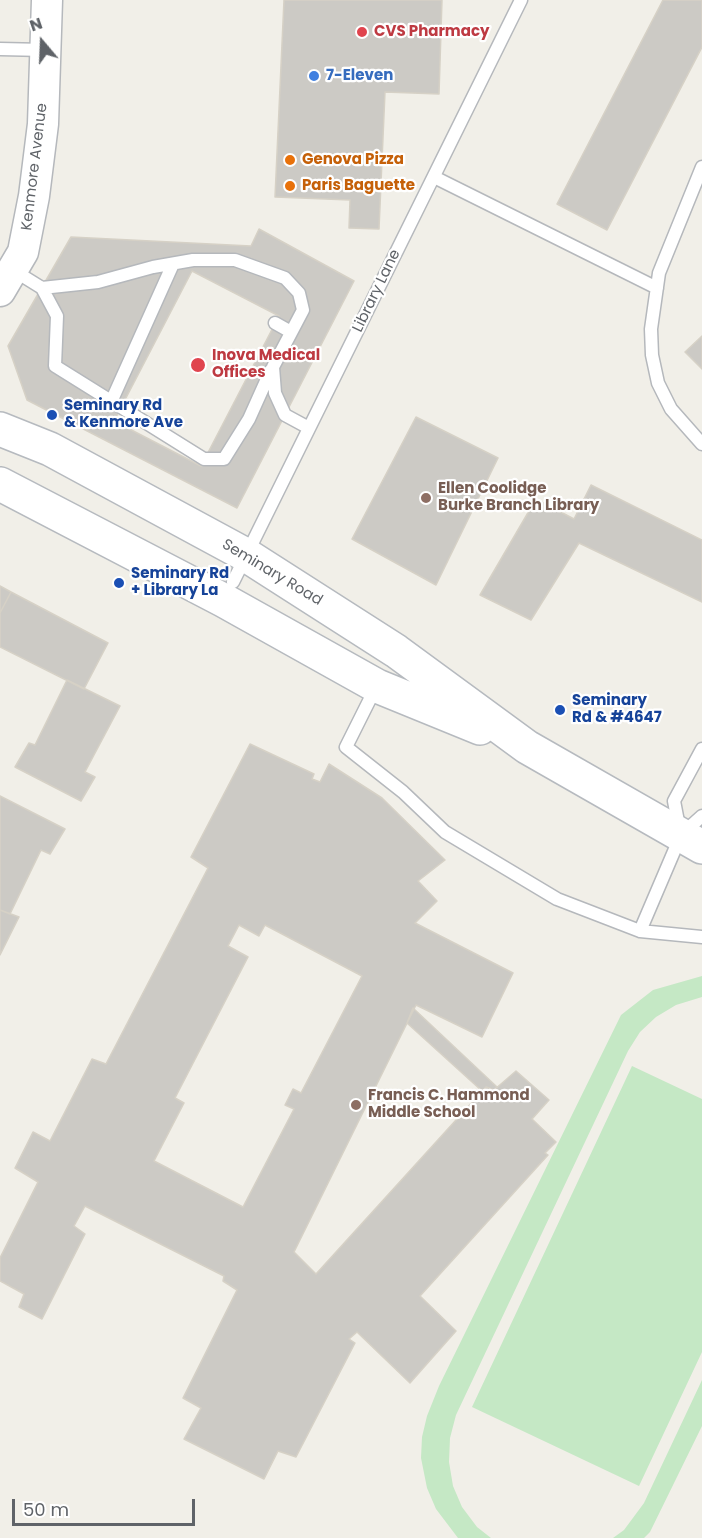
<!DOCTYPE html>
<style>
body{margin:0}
#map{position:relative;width:702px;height:1538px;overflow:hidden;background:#f1efe8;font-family:Poppins,sans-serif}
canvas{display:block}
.north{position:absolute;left:12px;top:12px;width:60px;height:60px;-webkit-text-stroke:4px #fff;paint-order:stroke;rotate:341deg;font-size:16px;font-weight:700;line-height:24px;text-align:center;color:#5f6368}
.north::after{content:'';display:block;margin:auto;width:21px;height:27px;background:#5f6368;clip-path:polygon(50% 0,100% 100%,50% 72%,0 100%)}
.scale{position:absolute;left:12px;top:1499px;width:183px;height:27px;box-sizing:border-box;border:3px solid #5f6368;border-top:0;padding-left:8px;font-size:18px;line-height:21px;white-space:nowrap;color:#5f6368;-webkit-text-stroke:4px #fff;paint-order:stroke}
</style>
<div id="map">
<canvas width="702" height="1538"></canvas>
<div class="north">N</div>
<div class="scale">50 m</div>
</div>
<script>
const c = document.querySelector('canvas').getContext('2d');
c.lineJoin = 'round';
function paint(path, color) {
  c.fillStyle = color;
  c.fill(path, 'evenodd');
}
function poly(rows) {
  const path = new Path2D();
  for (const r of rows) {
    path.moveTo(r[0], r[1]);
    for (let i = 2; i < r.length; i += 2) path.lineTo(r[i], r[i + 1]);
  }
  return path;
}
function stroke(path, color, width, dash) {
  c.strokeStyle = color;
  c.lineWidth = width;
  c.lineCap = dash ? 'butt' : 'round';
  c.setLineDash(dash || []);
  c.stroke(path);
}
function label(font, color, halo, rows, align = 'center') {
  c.font = font + ' Poppins,sans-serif';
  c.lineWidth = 4.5;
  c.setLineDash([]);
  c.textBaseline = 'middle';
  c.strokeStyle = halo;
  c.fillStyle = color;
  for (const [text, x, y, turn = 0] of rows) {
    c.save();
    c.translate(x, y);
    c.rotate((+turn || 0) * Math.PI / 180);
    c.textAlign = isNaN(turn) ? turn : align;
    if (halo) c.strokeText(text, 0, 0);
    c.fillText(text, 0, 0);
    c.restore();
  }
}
paint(poly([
 [702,976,702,997,676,1005,656,1017,640,1032,628,1051,456,1415,450,1438,449,1462,453,1486,462,1507,477,1527,491,1538,458,1538,436,1509,427,1488,421,1458,422,1437,427,1416,439,1386,621,1015,653,990],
 [632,1066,702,1099,702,1352,639,1486,472,1407],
 [702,1380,702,1426,650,1532,644,1538,613,1538,624,1530,644,1503]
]), '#c5e8c5');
const building = poly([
 [284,0,442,0,439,94,385,92,379,229,349,228,350,200,275,197,284,0],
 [663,0,702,0,702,47,607,230,557,204,663,0],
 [259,229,354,281,237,508,27,400,8,346,71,237,251,246,259,229],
 [192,271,279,316,201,466,114,421,192,271],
 [702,336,702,369,685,352,702,336],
 [416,417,498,458,436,585,352,539,416,417],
 [591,485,702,540,702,602,579,543,531,620,480,595,536,499,574,519,591,485],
 [0,586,11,592,0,613,0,586],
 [11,592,108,643,84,689,0,647,0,613,11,592],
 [67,680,120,706,85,772,95,777,81,801,15,767,29,743,35,745,67,680],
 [250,744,314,774,312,779,320,782,329,764,382,798,445,860,418,881,437,901,415,923,513,973,482,1037,416,1005,294,1252,316,1274,486,1087,494,1090,516,1071,549,1100,532,1119,556,1142,545,1153,548,1155,420,1296,456,1331,410,1383,357,1332,349,1339,355,1343,296,1457,278,1451,264,1479,184,1439,201,1408,183,1398,237,1290,223,1281,224,1276,85,1206,74,1226,85,1234,42,1319,19,1307,24,1294,0,1281,0,1258,38,1182,15,1168,33,1132,50,1141,92,1059,106,1064,208,868,191,857,250,744],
 [239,925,259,936,265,925,362,976,301,1093,293,1089,285,1105,294,1109,243,1207,154,1161,184,1103,175,1098,248,957,228,946,239,925],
 [0,796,65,829,50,854,41,850,10,914,0,910,0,796],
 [0,910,19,917,0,955,0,910],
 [413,1008,497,1087,494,1090,486,1087,482,1091,407,1023,413,1008]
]);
paint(building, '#cccac5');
stroke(building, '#d6d1c6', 1.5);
const service = poly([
 [0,49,45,50],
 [702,167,659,273,651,329,652,355,658,383,671,409,702,444],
 [434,177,657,288],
 [13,270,42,288,57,316,55,366,204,459,224,459,249,419,271,370],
 [42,288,98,282,153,267,193,260,235,260,285,278,299,293,303,310,273,367,275,393,285,415,309,428],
 [275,323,291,332],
 [111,402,173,264],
 [233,582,521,0],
 [376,687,346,747,403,792,445,832,557,899,640,931,702,937],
 [679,827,674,801,702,749],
 [640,931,681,835,702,816]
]);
const tertiary = poly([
 [0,291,23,252,34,196,43,124,47,0]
]);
const secondary = poly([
 [0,429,50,449,246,555,396,651,527,747,702,847],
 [0,484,223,600,377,686,480,728]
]);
stroke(service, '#b5b8bc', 15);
stroke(tertiary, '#b5b8bc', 33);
stroke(secondary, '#b6babf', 36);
stroke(service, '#fff', 12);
stroke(tertiary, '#fff', 30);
stroke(secondary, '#fff', 33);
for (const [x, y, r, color] of [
 [362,32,6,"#e0444e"],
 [314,76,6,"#3f7fe0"],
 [290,160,6,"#e8710a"],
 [290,186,6,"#e8710a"],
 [198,365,8,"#e0444e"],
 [52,415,6,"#1a4fb4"],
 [426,498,6,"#8d6e63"],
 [119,583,6,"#1a4fb4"],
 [560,710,6,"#1a4fb4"],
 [356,1105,6,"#8d6e63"]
]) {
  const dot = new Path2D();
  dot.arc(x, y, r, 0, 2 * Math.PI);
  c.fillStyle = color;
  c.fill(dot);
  stroke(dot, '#fff', 2);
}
label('bold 15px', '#be3a42', '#fff', [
 ["CVS Pharmacy",374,32],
 ["Inova Medical",212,356],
 ["Offices",212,373]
], 'left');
label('bold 15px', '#366cbe', '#fff', [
 ["7-Eleven",326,76]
], 'left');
label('bold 15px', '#c56008', '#fff', [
 ["Genova Pizza",302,160],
 ["Paris Baguette",302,186]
], 'left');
label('15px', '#5f6368', '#fff', [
 ["Kenmore Avenue",35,167,-83],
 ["Library Lane",377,291,-64],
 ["Seminary Road",272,573,31]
]);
label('bold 15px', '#164399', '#fff', [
 ["Seminary Rd",64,406],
 ["& Kenmore Ave",64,423],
 ["Seminary Rd",131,574],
 ["+ Library La",131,591],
 ["Seminary",572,701],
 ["Rd & #4647",572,718]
], 'left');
label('bold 15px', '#785e54', '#fff', [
 ["Ellen Coolidge",438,489],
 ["Burke Branch Library",438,506],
 ["Francis C. Hammond",368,1096],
 ["Middle School",368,1113]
], 'left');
</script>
